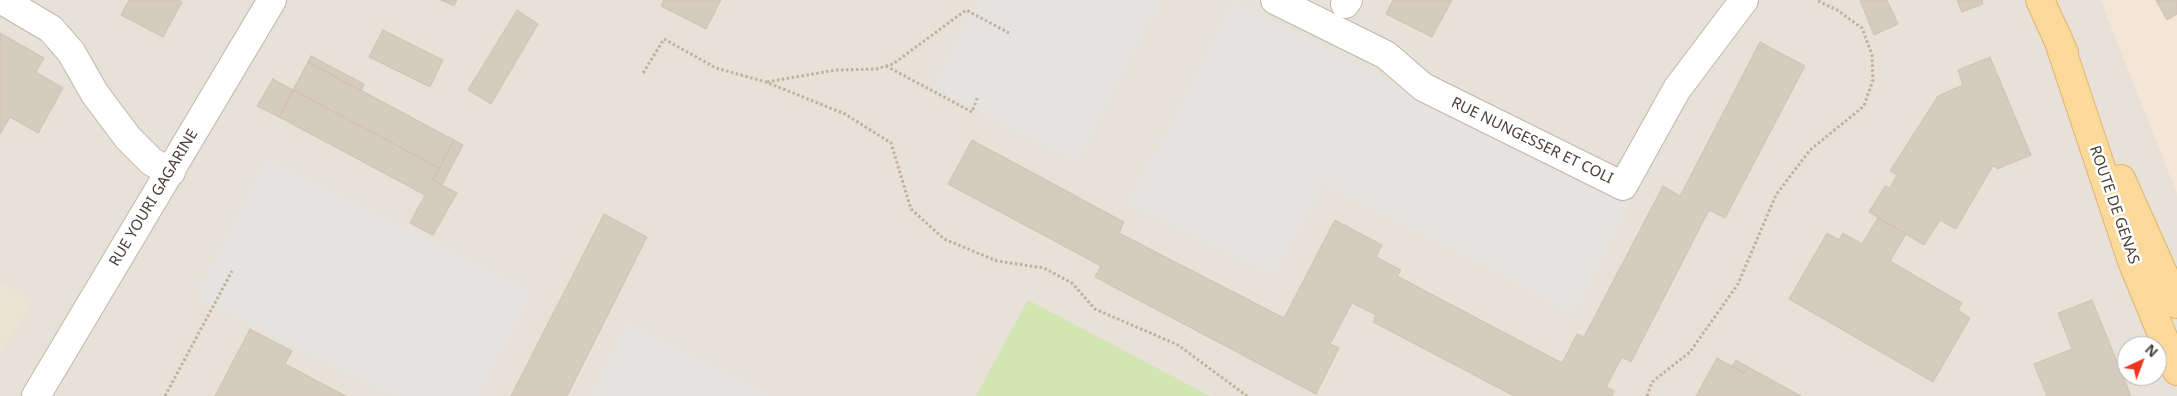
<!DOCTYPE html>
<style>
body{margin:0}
#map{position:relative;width:2177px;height:396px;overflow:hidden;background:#f4f0e9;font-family:"Noto Sans",sans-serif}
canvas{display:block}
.north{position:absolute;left:2117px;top:336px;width:50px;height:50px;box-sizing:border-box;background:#fff;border:1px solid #b5b3af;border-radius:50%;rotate:43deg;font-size:14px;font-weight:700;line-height:20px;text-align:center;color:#474037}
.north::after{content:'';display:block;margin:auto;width:18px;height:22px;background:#f13422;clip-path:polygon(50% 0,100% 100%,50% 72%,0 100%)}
</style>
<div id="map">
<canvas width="2177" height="396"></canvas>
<div class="north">N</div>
</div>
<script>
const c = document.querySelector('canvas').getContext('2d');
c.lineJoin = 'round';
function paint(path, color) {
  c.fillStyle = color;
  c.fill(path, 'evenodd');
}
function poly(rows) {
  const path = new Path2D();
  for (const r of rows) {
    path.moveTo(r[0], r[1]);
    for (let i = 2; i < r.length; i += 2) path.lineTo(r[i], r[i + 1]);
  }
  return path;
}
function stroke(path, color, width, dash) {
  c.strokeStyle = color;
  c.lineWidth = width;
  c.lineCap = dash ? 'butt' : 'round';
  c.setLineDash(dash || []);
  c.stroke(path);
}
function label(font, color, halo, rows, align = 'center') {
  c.font = font + ' "Noto Sans",sans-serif';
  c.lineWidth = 5;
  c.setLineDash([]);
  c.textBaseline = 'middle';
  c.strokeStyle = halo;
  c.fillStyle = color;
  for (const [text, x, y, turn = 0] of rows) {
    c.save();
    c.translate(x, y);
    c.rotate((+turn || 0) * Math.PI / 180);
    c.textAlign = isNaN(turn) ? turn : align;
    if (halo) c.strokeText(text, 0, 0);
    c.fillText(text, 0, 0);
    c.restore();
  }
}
paint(poly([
 [0,0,2101,0,2177,193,2177,396,0,396],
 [2127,346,2157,346,2157,376,2127,376]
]), '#e7e1d7');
paint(poly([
 [2101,0,2177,0,2177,193]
]), '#f4e5d5');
paint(poly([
 [0,283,33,301,0,353]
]), '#ece3d3');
paint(poly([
 [1028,300,1210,396,976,396]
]), '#d2e6b3');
paint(poly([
 [977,0,1162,0,1077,161,934,88],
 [1233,0,1630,205,1574,313,1323,183,1274,277,1129,202],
 [265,157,532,291,479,396,396,396,195,296],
 [627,323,645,330,770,396,589,396]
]), '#e5e3e0');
const building = poly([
 [129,0,178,0,182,2,163,37,121,15,129,0],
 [441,0,457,0,454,6,441,0],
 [664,0,721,0,706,29,661,6,664,0],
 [1393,0,1452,0,1432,37,1386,14,1393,0],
 [1860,0,1887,0,1898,24,1874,35,1860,0],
 [1957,0,1982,0,1983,4,1962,12,1957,0],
 [2156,0,2177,0,2177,14,2167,20,2156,0],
 [517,10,538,24,491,104,468,90,517,10],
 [383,30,443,60,430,87,369,57,383,30],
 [0,33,44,58,36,72,63,88,38,133,10,117,0,134,0,33],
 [1760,42,1805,66,1725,218,1709,210,1631,362,1622,357,1606,387,1614,391,1612,396,1514,396,1373,322,1376,315,1352,303,1330,344,1339,348,1316,394,1095,277,1101,266,948,184,972,140,1124,222,1119,233,1284,318,1335,220,1382,245,1376,257,1401,270,1397,276,1562,363,1577,334,1584,337,1663,186,1680,196,1760,42],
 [311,56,364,84,361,91,308,62,311,56],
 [1990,57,2031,155,1997,169,1995,166,1992,167,1956,229,1940,220,1924,245,1869,212,1885,186,1890,188,1897,175,1890,171,1938,96,1963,85,1958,70,1990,57],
 [308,62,454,140,439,168,293,90,308,62],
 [273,79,293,90,279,117,257,106,273,79],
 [293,90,439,168,433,180,457,193,433,235,410,223,425,195,279,117,293,90],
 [454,140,463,145,442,185,433,180,454,140],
 [604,214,647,237,567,396,511,396,604,214],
 [1878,218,1906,234,1890,261,1962,303,1958,310,1970,318,1933,382,1789,299,1827,233,1839,240,1843,233,1862,244,1878,218],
 [2092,300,2131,396,2047,396,2034,364,2072,349,2058,313,2092,300],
 [250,329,292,351,285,364,346,396,215,396,250,329],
 [1717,358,1744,373,1748,367,1801,396,1696,396,1717,358],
 [1736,360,1748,367,1744,373,1732,367,1736,360]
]);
paint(building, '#d5cbbe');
stroke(building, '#cfc2b2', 1);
const minor = poly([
 [2,0,51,29,71,52,95,94,128,138,152,162,171,172],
 [1275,0,1386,55,1423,87,1623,186,1677,89,1744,0],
 [1345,4,1348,0],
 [36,396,272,0]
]);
const major = poly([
 [2040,0,2064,53],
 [2057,36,2132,261,2177,371],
 [2121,179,2177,304]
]);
stroke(minor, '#bfb7ab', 30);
stroke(major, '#dfb56b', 30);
stroke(poly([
 [886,66,972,112,978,96],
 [643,73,664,39,716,68,766,82,845,114,891,143,911,209,944,239,997,261,1044,268,1072,283,1095,309,1178,345,1247,396],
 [767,82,836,70,876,69,893,64,966,10,1009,33],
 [165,396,232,271],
 [1647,396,1652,382,1690,352,1738,284,1776,195,1810,150,1864,106,1873,80,1872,55,1862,28,1837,10,1816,0]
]), '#c0b19d', 3, [2.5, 2.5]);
stroke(minor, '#fff', 28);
stroke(major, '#fad99b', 28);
label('15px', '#474037', '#fff', [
 ["RUE NUNGESSER ET COLI",1532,141,26],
 ["RUE YOURI GAGARINE",154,198,-59],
 ["ROUTE DE GENAS",2114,205,71]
]);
</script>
